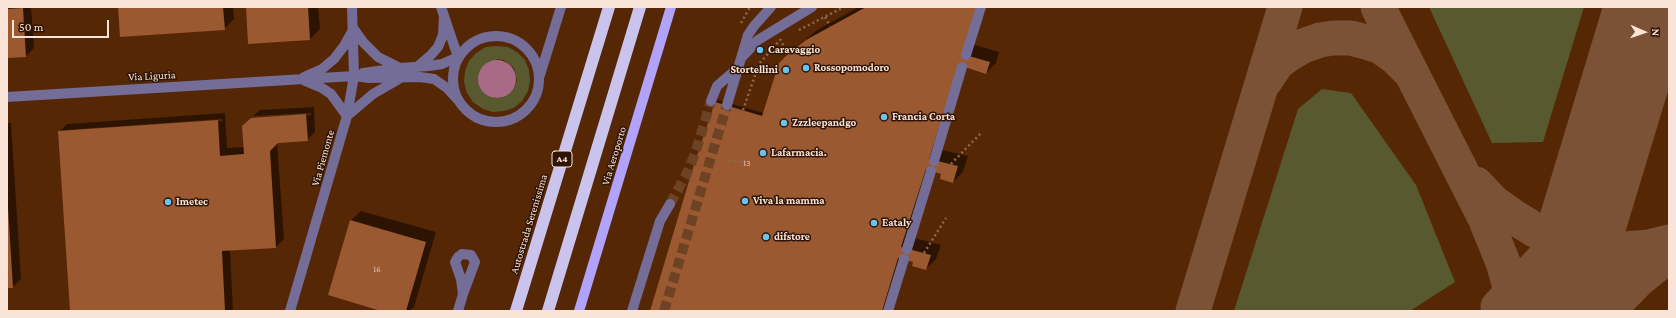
<!DOCTYPE html>
<style>
body{margin:0}
#map{position:relative;width:1676px;height:318px;overflow:hidden;background:#552705;font-family:"Crimson Pro",serif}
canvas{display:block}
.frame{position:absolute;inset:0;border:8px solid #fae3d7;pointer-events:none}
.north{position:absolute;left:1624px;top:12px;width:40px;height:40px;-webkit-text-stroke:3px #2f1505;paint-order:stroke;rotate:92deg;font-size:11px;font-weight:700;line-height:16px;text-align:center;color:#fae3d7}
.north::after{content:'';display:block;margin:auto;width:14px;height:18px;background:#fae3d7;clip-path:polygon(50% 0,100% 100%,50% 72%,0 100%)}
.scale{position:absolute;left:12px;top:20px;width:97px;height:18px;box-sizing:border-box;border:2px solid #fae3d7;border-top:0;padding-left:5px;font-size:12px;line-height:14px;white-space:nowrap;color:#fae3d7;-webkit-text-stroke:3px #2f1505;paint-order:stroke}
</style>
<div id="map">
<canvas width="1676" height="318"></canvas>
<div class="frame"></div>
<div class="north">N</div>
<div class="scale">50 m</div>
</div>
<script>
const c = document.querySelector('canvas').getContext('2d');
c.lineJoin = 'round';
function paint(path, color) {
  c.fillStyle = color;
  c.fill(path, 'evenodd');
}
function poly(rows) {
  const path = new Path2D();
  for (const r of rows) {
    if (r.length === 3) {
      path.moveTo(r[0] + r[2], r[1]);
      path.arc(r[0], r[1], r[2], 0, 2 * Math.PI);
      continue;
    }
    path.moveTo(r[0], r[1]);
    for (let i = 2; i < r.length; i += 2) path.lineTo(r[i], r[i + 1]);
  }
  return path;
}
function stroke(path, color, width, dash) {
  c.strokeStyle = color;
  c.lineWidth = width;
  c.lineCap = dash ? 'butt' : 'round';
  c.setLineDash(dash || []);
  c.stroke(path);
}
function label(font, color, halo, rows, align = 'center') {
  c.font = font + ' "Crimson Pro",serif';
  c.lineWidth = 3;
  c.setLineDash([]);
  c.textBaseline = 'middle';
  c.strokeStyle = halo;
  c.fillStyle = color;
  for (const [text, x, y, turn = 0] of rows) {
    c.save();
    c.translate(x, y);
    c.rotate((+turn || 0) * Math.PI / 180);
    c.textAlign = isNaN(turn) ? turn : align;
    if (halo) c.strokeText(text, 0, 0);
    c.fillText(text, 0, 0);
    c.restore();
  }
}
paint(poly([
 [1429,7,1584,7,1543,142,1492,143],
 [497,46,508,47,517,52,525,60,529,70,530,81,528,91,522,101,514,108,504,111,493,112,483,109,473,102,467,93,464,82,465,71,469,61,476,53,486,47],
 [497,59,504,60,514,68,517,80,515,86,501,98,495,98,489,96,480,87],
 [1322,89,1351,93,1416,185,1455,282,1410,311,1234,311,1298,109]
]), '#58592f');
paint(poly([
 [497,79,19]
]), '#a86a87');
paint(poly([
 [7,7,31,7,34,48,26,56,7,57],
 [119,7,233,7,234,19,224,29],
 [247,7,318,7,320,29,310,39],
 [859,7,983,7,972,44,999,52,996,63,986,73,965,66,938,149,968,156,963,172,953,182,943,173,932,170,911,237,941,245,936,259,926,269,914,262,904,258,888,311,651,311,716,102,718,100,764,113,790,53,817,30],
 [314,107,315,132,307,140,277,142,284,239,276,247,230,250,233,311,71,311,59,132,67,124,225,113,227,148,245,147,251,119,311,115,311,113,253,116,260,110],
 [222,119,223,121,66,132,66,130],
 [7,123,11,123,21,279,13,287,7,287],
 [361,211,436,232,414,307,409,311,384,311,350,221]
]), '#0007');
stroke(poly([
 [1378,7,1485,218,1504,265,1516,311],
 [1265,81,1277,63,1289,54,1303,46,1320,40,1333,38,1351,38,1366,42,1381,47,1395,57,1407,69],
 [1476,184,1493,202,1514,217,1535,230,1559,240,1602,248,1625,249,1649,247,1669,242],
 [1498,307,1545,257,1573,218,1588,192,1608,140],
 [1193,311,1285,7],
 [1529,311,1561,294,1653,253],
 [1608,311,1637,281,1663,260]
]), '#7b5235', 35);
stroke(poly([
 [1556,311,1648,7]
]), '#7b5235', 87);
paint(poly([
 [118,7,223,7,225,30,120,37],
 [246,7,308,7,310,40,248,44],
 [866,7,977,7,962,54,990,62,986,74,959,65,929,159,958,166,953,183,940,179,941,174,926,169,901,247,931,255,926,270,912,266,913,262,898,258,882,311,650,311,692,171,715,102,762,116,779,63,788,54,806,40],
 [23,8,26,57,7,58,7,9],
 [306,114,308,141,278,143,270,151,276,248,222,251,225,311,70,311,58,131,218,120,220,156,244,154,242,126,251,118],
 [7,208,8,208,13,288,7,288],
 [350,220,426,242,406,311,381,311,328,295]
]), '#9a5930');
stroke(poly([
 [670,204,687,173,695,154,711,101],
 [664,311,727,105]
]), '#6e4324', 10, [10, 5]);
stroke(poly([
 [825,17,830,26],
 [741,23,750,7],
 [799,30,844,7],
 [780,39,788,54],
 [743,110,759,64,778,42],
 [729,160,747,163],
 [951,164,982,132],
 [924,253,946,218]
]), '#8e684d', 2.5, [2, 3]);
stroke(poly([
 [441,7,458,57],
 [353,28,363,42,378,57,398,67],
 [496,79,43],
 [966,55,981,7],
 [743,56,758,40,812,7],
 [417,67,431,55,438,47,443,35,444,16],
 [363,73,400,68,429,66,442,64,458,57],
 [540,75,561,7],
 [304,77,322,69,334,59,344,46,353,30],
 [305,81,322,88,331,94,347,116],
 [7,97,354,76,369,78,420,77,434,79,447,88,457,99],
 [711,101,717,86,739,67],
 [727,105,748,35,754,26,771,7],
 [347,116,373,94,399,79],
 [934,161,962,67],
 [907,249,931,171],
 [462,254,471,255,475,262,463,294,461,279,455,262,458,257,462,254],
 [290,311,347,116,354,76,352,7],
 [458,311,463,294],
 [632,311,660,221,670,204],
 [888,311,904,259]
]), '#746d98', 10);
stroke(poly([
 [579,311,671,7]
]), '#b1a3fb', 10);
stroke(poly([
 [516,311,609,7],
 [548,311,640,7]
]), '#c9c3ee', 12);
for (const [x, y, r, color] of [
 [760,50,4,"#67c4f0"],
 [806,68,4,"#67c4f0"],
 [786,70,4,"#67c4f0"],
 [884,117,4,"#67c4f0"],
 [784,123,4,"#67c4f0"],
 [763,153,4,"#67c4f0"],
 [745,201,4,"#67c4f0"],
 [168,202,4,"#67c4f0"],
 [874,223,4,"#67c4f0"],
 [766,237,4,"#67c4f0"]
]) {
  const dot = new Path2D();
  dot.arc(x, y, r, 0, 2 * Math.PI);
  c.fillStyle = color;
  c.fill(dot);
  stroke(dot, '#2f1505', 1.5);
}
label('9px', '#e2c0ad', null, [
 ["13",747,163],
 ["16",377,269]
]);
for (const [x, y, w] of [
 [562,159,20]
]) {
  const box = new Path2D();
  box.roundRect(x - w / 2, y - 8, w, 16, 3);
  c.fillStyle = '#2f1505';
  c.fill(box);
  stroke(box, '#fae3d7', 1);
}
label('bold 10px', '#fae3d7', null, [
 ["A4",562,159]
]);
label('bold 11px', '#fae3d7', '#2f1505', [
 ["Caravaggio",768,50],
 ["Rossopomodoro",814,68],
 ["Stortellini",778,70,"right"],
 ["Francia Corta",892,117],
 ["Zzzleepandgo",792,123],
 ["Lafarmacia.",771,153],
 ["Viva la mamma",753,201],
 ["Imetec",176,202],
 ["Eataly",882,223],
 ["difstore",774,237]
], 'left');
label('11px', '#fae3d7', '#2f1505', [
 ["Via Liguria",152,76,-3],
 ["Via Aeroporto",614,156,-73],
 ["Via Piemonte",323,158,-74],
 ["Autostrada Serenissima",529,224,-73]
]);
</script>
